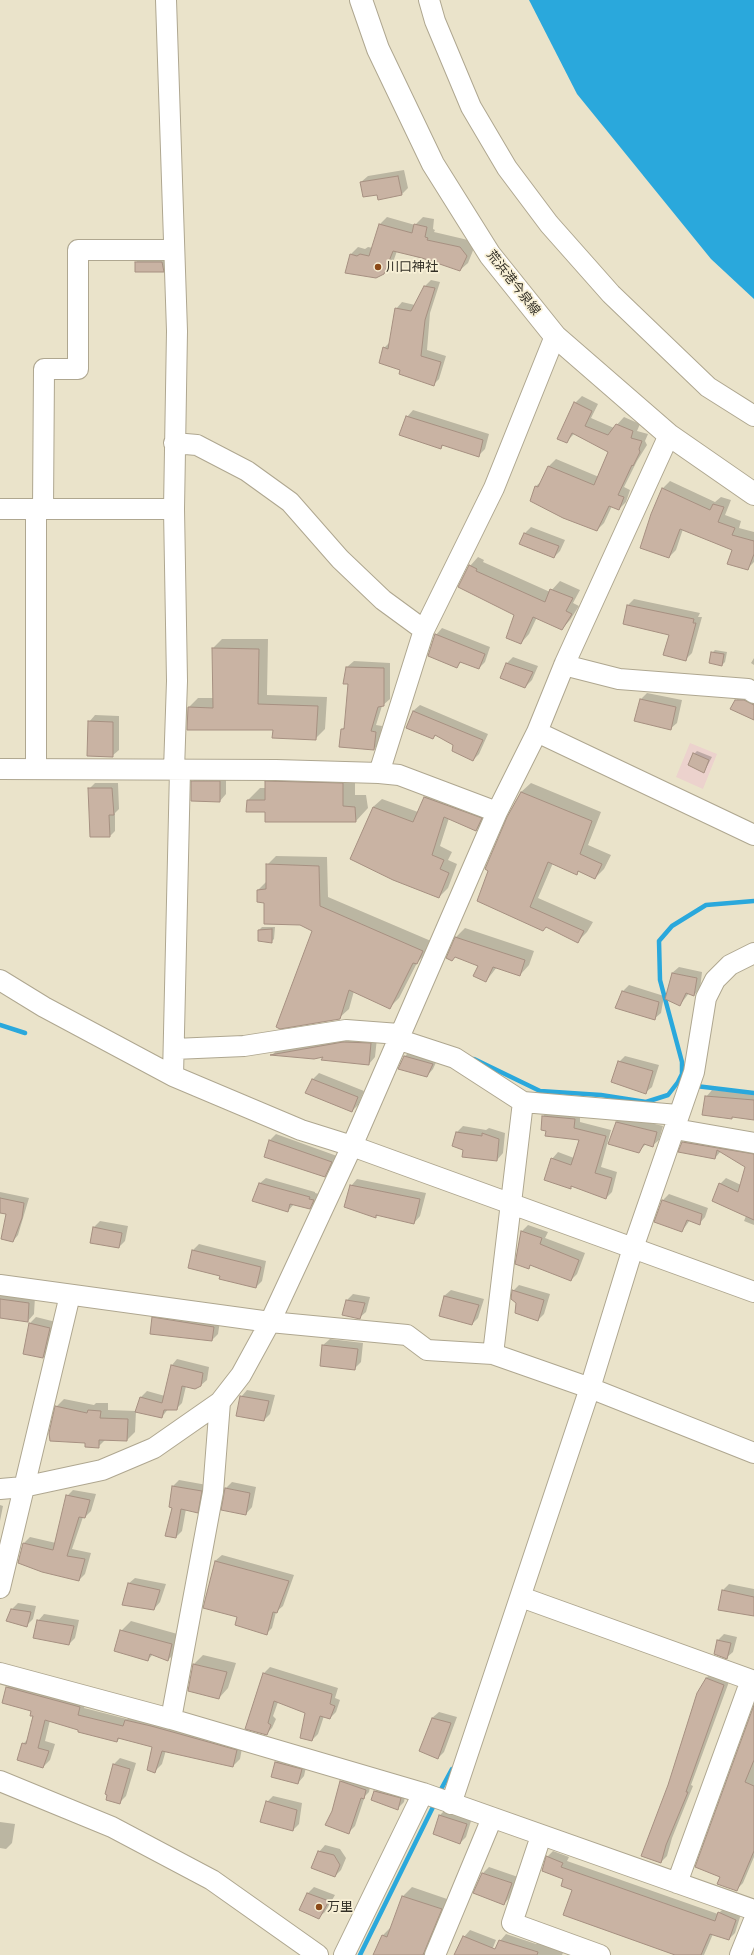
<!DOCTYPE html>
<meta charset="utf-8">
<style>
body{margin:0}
canvas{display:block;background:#eae3ca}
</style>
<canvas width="754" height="1955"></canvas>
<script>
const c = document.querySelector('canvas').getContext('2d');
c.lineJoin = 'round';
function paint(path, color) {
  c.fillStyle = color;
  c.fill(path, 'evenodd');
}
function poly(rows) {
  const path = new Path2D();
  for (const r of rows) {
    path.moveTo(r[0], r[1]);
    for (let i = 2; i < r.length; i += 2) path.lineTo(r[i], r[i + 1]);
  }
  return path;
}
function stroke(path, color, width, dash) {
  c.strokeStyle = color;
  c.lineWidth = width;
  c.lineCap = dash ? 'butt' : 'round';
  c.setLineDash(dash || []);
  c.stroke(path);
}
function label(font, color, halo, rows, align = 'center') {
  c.font = font + ' "Fira Sans Condensed","Noto Sans JP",sans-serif';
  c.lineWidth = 3.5;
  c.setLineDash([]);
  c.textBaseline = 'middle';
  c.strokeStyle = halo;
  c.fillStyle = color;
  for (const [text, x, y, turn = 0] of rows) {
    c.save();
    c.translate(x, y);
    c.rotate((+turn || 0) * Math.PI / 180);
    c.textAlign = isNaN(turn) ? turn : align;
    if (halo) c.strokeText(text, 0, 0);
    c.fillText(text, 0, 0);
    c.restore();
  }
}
paint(poly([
 [690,743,717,754,703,789,676,777]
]), '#ecd2cd');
paint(poly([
 [529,0,754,0,754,299,711,259,577,94]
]), '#2aa8dc');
paint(poly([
 [404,170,408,188,402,194,379,199,378,194,361,182,368,176],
 [387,217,415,225,423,217,434,219,433,229,435,230,434,232,468,240,474,248,468,263,460,270,397,251,392,265,384,273,351,254,358,247,365,249,368,247,373,248,380,224],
 [142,256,168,256,169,264,163,271,136,271,136,262],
 [431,280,440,282,430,313,427,350,446,356,439,379,433,385,384,348,391,341,396,309,402,302,415,305,425,286],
 [582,396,598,404,591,418,614,428,624,417,640,424,637,431,648,434,645,441,647,445,637,461,624,487,630,490,626,502,619,509,612,506,604,523,597,530,536,486,543,480,549,466,556,459,599,477,609,452,575,433,567,441,575,403],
 [413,410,489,434,485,449,479,455,444,444,441,448,407,417],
 [670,481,715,502,721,497,731,500,725,515,741,521,739,528,754,532,754,562,747,569,734,550,683,529,676,550,669,557,652,514,663,488],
 [531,527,565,540,560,551,554,557,520,543,525,533],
 [478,557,484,560,483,562,550,592,560,581,580,590,573,603,579,606,570,620,562,629,537,617,529,634,521,643,515,614,470,566],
 [634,599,700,613,698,617,702,617,692,653,686,659,670,634,628,605],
 [442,628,490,647,485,662,479,668,461,662,456,667,436,635],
 [222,639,268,639,267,695,327,697,325,729,315,739,189,707,198,698,213,698,213,648],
 [715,650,727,652,725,662,722,665,712,653],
 [513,657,538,666,532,680,525,687,507,663],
 [754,658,754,665,751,663],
 [354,661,390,663,390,699,382,706,376,725,382,726,380,743,374,749,342,729,345,727,349,683,347,667],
 [647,693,682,700,677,723,670,729,641,699],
 [743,694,754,696,754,719,736,700],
 [420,705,488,734,479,754,473,760,455,744,436,735,433,738,413,711],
 [95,715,119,716,119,750,112,756,89,722],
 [697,751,712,757,704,772,694,754],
 [278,770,355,772,355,795,366,795,368,808,356,821,248,800,260,788,266,788,266,782],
 [199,775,226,775,226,794,220,801,192,782],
 [95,783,118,783,119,809,115,813,115,831,110,836,89,789],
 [531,783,601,812,588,845,611,855,604,869,595,878,580,870,576,874,553,863,538,898,593,922,587,932,578,941,547,926,478,901,521,792],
 [434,789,490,810,485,821,476,830,449,818,440,846,452,852,448,860,457,864,448,888,439,897,373,807,382,799,418,812,425,797],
 [276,856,327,857,328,897,431,941,425,954,417,963,399,998,390,1007,354,991,349,1009,339,1018,313,930,265,903,258,890,267,881,267,865],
 [262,927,275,927,274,939,271,942,259,930],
 [465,928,534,951,529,965,520,975,497,967,486,981,479,965,455,956,447,958,456,937],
 [679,967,702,972,700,989,694,995,689,993,680,1005,672,973],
 [629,985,664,996,661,1013,654,1019,623,991],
 [350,1036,377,1038,375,1057,369,1064,325,1056,314,1058,273,1054,278,1049],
 [411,1050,438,1058,433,1069,427,1076,404,1057],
 [625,1056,659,1065,652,1087,645,1093,619,1062],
 [319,1073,364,1091,358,1105,352,1111,306,1092,313,1079],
 [712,1090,754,1094,754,1119,734,1116,732,1118,706,1097],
 [549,1110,580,1113,580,1122,611,1130,601,1167,617,1172,612,1192,606,1198,573,1185,570,1188,552,1159,558,1152,574,1158,580,1140,548,1130,543,1116],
 [623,1116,663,1126,659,1140,652,1146,646,1144,638,1152,616,1122],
 [463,1126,486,1130,489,1128,505,1133,503,1153,497,1160,464,1149,457,1132],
 [276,1134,337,1156,331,1169,325,1176,265,1156,270,1140],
 [689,1137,754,1148,754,1225,744,1221,746,1216,720,1184,726,1178,741,1185,747,1166,721,1151,715,1158,683,1142],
 [266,1178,315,1192,315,1193,319,1194,315,1202,310,1208,294,1204,288,1211,260,1183],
 [357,1179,426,1193,420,1216,414,1223,378,1215,375,1217,351,1186],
 [0,1192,29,1198,18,1235,13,1241,8,1213,0,1212],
 [669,1194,708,1208,705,1217,699,1224,690,1220,682,1231,663,1200],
 [100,1221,128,1226,125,1241,119,1247,94,1227],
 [528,1225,548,1232,545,1238,585,1253,577,1274,571,1280,532,1264,528,1268,522,1231],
 [199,1244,266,1261,262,1281,256,1287,221,1275,193,1250],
 [519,1285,550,1294,544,1314,538,1320,517,1303,513,1291],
 [451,1290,484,1299,478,1318,472,1324,444,1296],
 [0,1292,35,1297,34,1314,28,1321,0,1317],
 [353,1294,370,1297,366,1312,359,1318,343,1314,347,1300],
 [159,1312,220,1321,218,1334,212,1340,153,1318],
 [36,1317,56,1322,49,1350,43,1357,30,1323],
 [330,1339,363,1343,361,1362,354,1369,323,1345],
 [177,1359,209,1367,207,1380,200,1386,186,1386,182,1403,176,1409,168,1409,162,1417,137,1411,141,1397,147,1391,165,1396,172,1365],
 [247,1390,275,1395,270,1414,264,1420,241,1397],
 [64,1399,94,1405,96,1403,108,1403,108,1410,136,1411,135,1432,127,1440,106,1439,98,1447,86,1442,56,1407],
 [179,1480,207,1485,203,1506,197,1511,186,1509,182,1531,176,1537,173,1507,173,1486],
 [232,1482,256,1487,252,1507,246,1514,223,1509,226,1488],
 [73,1490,96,1494,91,1511,85,1517,83,1517,72,1549,91,1553,85,1574,79,1580,24,1543,30,1537,56,1543,67,1496],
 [0,1505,3,1506,0,1521],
 [222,1555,294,1575,283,1606,276,1612,272,1628,266,1634,238,1617,215,1561],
 [135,1578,166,1584,160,1602,154,1609,128,1584],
 [729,1584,754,1589,754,1615,723,1590],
 [18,1603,36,1606,33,1619,27,1625,12,1609],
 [44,1614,79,1620,75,1638,69,1644,38,1621],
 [131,1621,181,1635,178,1650,168,1660,153,1654,148,1660,121,1631],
 [724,1634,737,1637,733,1652,726,1658,718,1640],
 [203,1655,236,1663,228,1688,219,1698,194,1664],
 [270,1667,338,1688,335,1698,340,1700,336,1712,330,1718,324,1716,318,1734,312,1740,306,1713,278,1702,273,1716,276,1719,272,1728,266,1734,264,1673],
 [713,1672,730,1679,691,1785,693,1786,672,1838,667,1856,661,1862,669,1785,698,1694,706,1678],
 [14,1680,87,1700,84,1708,127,1719,133,1713,243,1743,240,1759,233,1766,166,1750,162,1764,155,1771,153,1746,120,1738,117,1741,50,1720,45,1741,55,1744,50,1760,43,1767,23,1744,28,1739,34,1716,33,1710,4,1703,7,1687],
 [754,1708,754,1857,743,1883,737,1889,721,1877],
 [439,1712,457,1717,444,1752,438,1758,432,1718],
 [282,1756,307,1763,304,1776,298,1783,272,1777,276,1762],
 [120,1758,136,1763,126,1796,120,1802,114,1764],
 [347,1775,371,1782,369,1792,365,1796,355,1826,349,1832,332,1811,341,1781],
 [382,1785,406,1792,404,1802,398,1808,372,1799,375,1791],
 [273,1796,302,1803,299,1824,293,1830,267,1802],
 [446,1809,472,1818,466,1837,460,1843,440,1815],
 [0,1822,15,1824,12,1843,6,1849,0,1848],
 [325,1845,340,1849,346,1858,341,1870,335,1876,319,1852],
 [553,1851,569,1857,567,1861,718,1914,725,1907,741,1914,735,1933,729,1939,713,1934,704,1955,678,1955,573,1889,547,1857],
 [489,1867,518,1877,510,1897,504,1904,483,1873],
 [314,1887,335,1895,325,1912,318,1918,301,1909,308,1893],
 [412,1887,450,1900,429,1955,374,1955,383,1935,392,1926,402,1897],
 [470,1930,496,1940,490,1955,464,1955,464,1937],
 [506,1934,536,1944,541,1939,566,1947,562,1955,494,1955,500,1941]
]), '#0003');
stroke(poly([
 [0,1025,25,1033],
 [474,1059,540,1091,601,1095,646,1102,668,1095,678,1082,684,1085],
 [678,1082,682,1074,682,1062,660,980,659,941,672,926,706,905,754,901],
 [696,1086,754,1093],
 [439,1793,452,1769],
 [360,1955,433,1807]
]), '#2aa8dc', 4.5);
const building = poly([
 [398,176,402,195,378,200,377,195,363,197,360,182,398,176],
 [379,224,412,233,414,224,427,227,425,237,428,238,427,240,460,247,467,256,460,271,422,258,393,251,384,274,376,278,345,273,350,254,357,256,360,254,369,256,379,224],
 [135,262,162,262,164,272,135,272,135,262],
 [424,286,435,288,425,320,421,356,441,362,434,386,399,374,400,370,379,363,383,347,388,349,395,308,411,311,424,286],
 [574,402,592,411,585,426,608,435,616,424,633,431,631,438,642,441,639,449,640,452,633,466,632,465,618,495,624,497,619,510,609,506,597,531,563,518,530,501,535,486,538,487,548,466,594,485,608,452,572,433,567,443,557,439,574,402],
 [406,416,483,440,479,457,442,445,441,449,399,435,406,416],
 [662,488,710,510,713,504,724,507,718,522,735,528,732,535,754,541,754,554,748,570,727,564,732,550,680,529,669,558,640,548,651,514,662,488],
 [524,533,559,546,554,558,519,544,524,533],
 [469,565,477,569,476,571,545,602,550,589,573,598,566,611,572,614,562,630,533,617,521,644,506,638,514,615,458,587,469,565],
 [627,605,694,619,693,623,696,623,686,661,663,655,669,635,623,624,627,605],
 [435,634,485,654,479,669,460,662,457,668,428,656,435,634],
 [212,648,259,649,258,704,318,706,316,740,272,738,273,730,187,730,188,707,213,708,212,648],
 [711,652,724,654,722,666,709,663,711,652],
 [506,663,533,672,525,688,500,678,506,663],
 [346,667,384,668,384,706,378,707,371,731,376,732,374,750,339,747,341,729,344,729,348,684,343,684,346,667],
 [640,699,676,707,671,730,634,721,640,699],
 [735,700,744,700,754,705,754,720,730,709,735,700],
 [413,711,483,740,473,761,452,751,453,745,435,735,433,739,406,728,413,711],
 [88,721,113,722,113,757,87,756,88,721],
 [693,753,709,760,704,773,688,765,693,753],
 [191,781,220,781,220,802,191,801,191,781],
 [265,781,343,783,343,806,355,807,356,822,265,822,265,812,246,812,247,800,265,800,265,781],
 [88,788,112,788,114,815,109,815,110,837,90,837,88,788],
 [521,792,592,821,580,854,602,864,595,879,578,871,577,875,548,862,530,907,584,931,578,943,546,927,543,931,477,901,488,871,485,869,507,817,521,792],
 [424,797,482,818,476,831,444,817,432,855,444,860,440,869,449,873,439,898,393,880,350,859,373,807,413,822,424,797],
 [266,864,319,866,320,906,423,951,417,964,413,963,390,1009,349,990,340,1019,280,1029,276,1027,312,931,300,925,264,924,264,903,257,902,257,890,266,889,266,864],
 [272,929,272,943,258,941,258,930,272,929],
 [455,937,525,960,520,976,493,967,486,982,473,976,478,966,455,957,452,961,446,958,455,937],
 [672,973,697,978,694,996,686,993,680,1006,665,999,672,973],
 [622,991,659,1002,655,1020,615,1008,622,991],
 [343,1042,371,1043,369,1065,321,1060,323,1057,314,1059,270,1055,343,1042],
 [404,1056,433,1064,427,1077,398,1069,404,1056],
 [618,1061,653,1071,646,1094,611,1082,618,1061],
 [312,1079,358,1097,352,1112,305,1093,312,1079],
 [705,1096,754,1100,754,1120,732,1117,732,1119,702,1115,705,1096],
 [542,1116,575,1119,574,1128,606,1136,595,1173,612,1178,606,1199,571,1186,571,1189,544,1180,551,1158,571,1165,579,1140,545,1136,546,1131,541,1130,542,1116],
 [616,1122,657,1132,653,1147,644,1144,639,1153,608,1144,616,1122],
 [456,1132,482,1136,482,1133,499,1139,497,1161,462,1157,463,1150,452,1146,456,1132],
 [269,1140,332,1162,325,1177,264,1157,269,1140],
 [682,1142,754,1154,754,1220,712,1201,719,1183,738,1192,745,1167,717,1150,715,1159,678,1152,682,1142],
 [259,1183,310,1197,309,1199,314,1200,310,1209,290,1204,288,1212,252,1201,259,1183],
 [350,1185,420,1199,414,1224,376,1215,376,1218,344,1207,350,1185],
 [0,1198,24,1203,22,1218,13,1242,1,1239,6,1214,0,1213,0,1198],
 [662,1200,702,1214,700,1225,687,1220,682,1232,654,1222,662,1200],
 [93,1227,122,1233,119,1248,90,1243,93,1227],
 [521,1231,542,1238,540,1244,579,1260,571,1281,530,1265,529,1269,515,1264,521,1231],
 [192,1250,261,1267,256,1288,219,1279,220,1276,188,1268,192,1250],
 [512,1290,544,1300,538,1321,515,1313,516,1303,511,1299,512,1290],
 [444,1296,479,1305,472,1325,439,1316,444,1296],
 [0,1299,29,1303,28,1322,0,1318,0,1299],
 [346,1300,365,1303,360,1319,342,1315,346,1300],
 [152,1317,214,1327,212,1341,150,1334,152,1317],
 [29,1323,50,1328,43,1358,23,1354,29,1323],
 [322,1345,358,1349,355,1370,320,1366,322,1345],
 [171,1365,203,1373,201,1386,195,1389,182,1386,177,1410,164,1410,162,1418,135,1412,140,1397,162,1403,171,1365],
 [240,1396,269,1401,264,1421,236,1416,240,1396],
 [55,1406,87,1413,88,1410,101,1411,100,1418,128,1419,127,1441,99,1440,99,1448,85,1447,85,1443,50,1441,49,1433,55,1406],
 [172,1486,202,1491,198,1513,181,1509,176,1538,165,1536,172,1508,169,1507,172,1486],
 [225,1488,250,1493,246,1515,221,1510,225,1488],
 [66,1495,90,1500,85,1518,79,1517,67,1556,85,1559,79,1581,42,1572,18,1563,23,1543,53,1550,66,1495],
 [215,1561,289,1581,277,1613,273,1612,267,1635,235,1625,237,1617,203,1608,215,1561],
 [128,1583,160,1590,154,1610,122,1605,128,1583],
 [722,1590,754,1597,754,1616,718,1610,722,1590],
 [11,1609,31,1612,27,1627,6,1621,11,1609],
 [37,1620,74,1626,69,1645,33,1638,37,1620],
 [120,1630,172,1644,168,1661,150,1654,148,1661,114,1651,120,1630],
 [717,1640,731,1643,727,1659,714,1654,717,1640],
 [193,1664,227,1672,219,1699,188,1691,193,1664],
 [263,1673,332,1694,330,1704,335,1706,330,1719,320,1716,312,1741,300,1738,305,1713,274,1701,268,1723,271,1725,267,1735,245,1729,263,1673],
 [706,1678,724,1685,686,1792,688,1792,666,1845,661,1863,641,1856,668,1785,697,1693,706,1678],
 [6,1687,80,1707,78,1715,123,1726,125,1720,151,1726,237,1750,233,1767,162,1751,155,1773,147,1770,152,1747,118,1738,117,1742,78,1732,78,1730,45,1720,38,1748,49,1751,43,1768,17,1760,22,1743,26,1744,33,1716,30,1716,31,1711,2,1703,6,1687],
 [754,1705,754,1760,745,1782,754,1786,754,1851,737,1891,717,1884,720,1877,695,1867,754,1705],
 [432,1718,451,1723,438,1759,419,1751,432,1718],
 [275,1762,302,1769,298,1784,271,1777,275,1762],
 [113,1764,130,1769,120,1804,106,1800,107,1795,105,1794,113,1764],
 [340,1781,366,1790,364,1799,361,1798,349,1834,325,1825,332,1811,340,1781],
 [374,1791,401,1798,398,1810,371,1800,374,1791],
 [266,1801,297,1810,293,1831,260,1822,266,1801],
 [439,1815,467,1824,460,1844,433,1834,439,1815],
 [318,1851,334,1855,340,1865,335,1877,311,1868,318,1851],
 [546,1856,563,1863,561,1867,715,1921,718,1912,736,1920,729,1940,710,1934,701,1955,675,1955,563,1915,572,1890,561,1886,563,1879,542,1871,546,1856],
 [482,1873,512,1883,504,1905,473,1893,482,1873],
 [307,1893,329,1901,319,1919,299,1910,307,1893],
 [402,1896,442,1909,423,1955,373,1955,382,1935,387,1937,402,1896],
 [463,1936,495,1949,499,1940,538,1952,537,1955,454,1955,463,1936]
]);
paint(building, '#c9b3a3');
stroke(building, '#a69081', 1);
const minor = poly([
 [166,0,177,331,174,509,177,681,174,770],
 [429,0,435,21,471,107,507,168,549,224,611,294,708,387,754,416],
 [174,443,197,445,247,471,290,502,340,559,383,600,424,630],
 [0,509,174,509],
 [43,509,44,369,78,369,78,250,174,250],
 [564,665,619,679,748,689,754,693],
 [537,732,754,835],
 [0,769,276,770,379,773,399,775,497,812],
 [36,769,36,509],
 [379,773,424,630,494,488,555,336],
 [0,980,44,1007,173,1076,301,1130,352,1146,754,1292],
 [397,1039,455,1058,523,1102,678,1115],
 [174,1049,244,1046,346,1030,399,1034],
 [173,1076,180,770],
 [675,1129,754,1143],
 [0,1285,270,1322,407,1335,427,1350,493,1354,590,1388,754,1453],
 [493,1354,523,1102],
 [0,1489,23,1487,102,1470,154,1448,220,1402,241,1375,270,1322,352,1146,497,812,537,732,565,663,669,435],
 [0,1588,70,1295],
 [521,1597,754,1681],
 [0,1673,171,1719,423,1793,754,1910],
 [171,1719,213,1492,220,1402],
 [0,1781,112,1827,212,1880,318,1955],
 [451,1804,590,1388,633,1248,694,1072,706,998,715,980,730,965,754,953],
 [541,1836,512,1923,600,1955],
 [677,1883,751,1680],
 [344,1955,423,1793],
 [435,1955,492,1818],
 [740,1955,754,1920]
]);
const major = poly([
 [361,0,378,49,433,164,490,255,555,336,669,435,754,494]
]);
stroke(minor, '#afa790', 22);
stroke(major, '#afa790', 24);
stroke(minor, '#fff', 20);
stroke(major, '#fff', 22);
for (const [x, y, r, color] of [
 [378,267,4,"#8b4918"],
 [319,1907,4,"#8b4918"]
]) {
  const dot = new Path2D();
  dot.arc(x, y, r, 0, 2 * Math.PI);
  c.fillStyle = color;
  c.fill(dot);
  stroke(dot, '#f8f0d6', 1.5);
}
label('13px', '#312e25', '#f8f0d6', [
 ["川口神社",386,267],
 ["万里",327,1907]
], 'left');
label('13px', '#312e25', '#f8f0d6', [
 ["荒浜港今泉線",513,283,52]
]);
</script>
